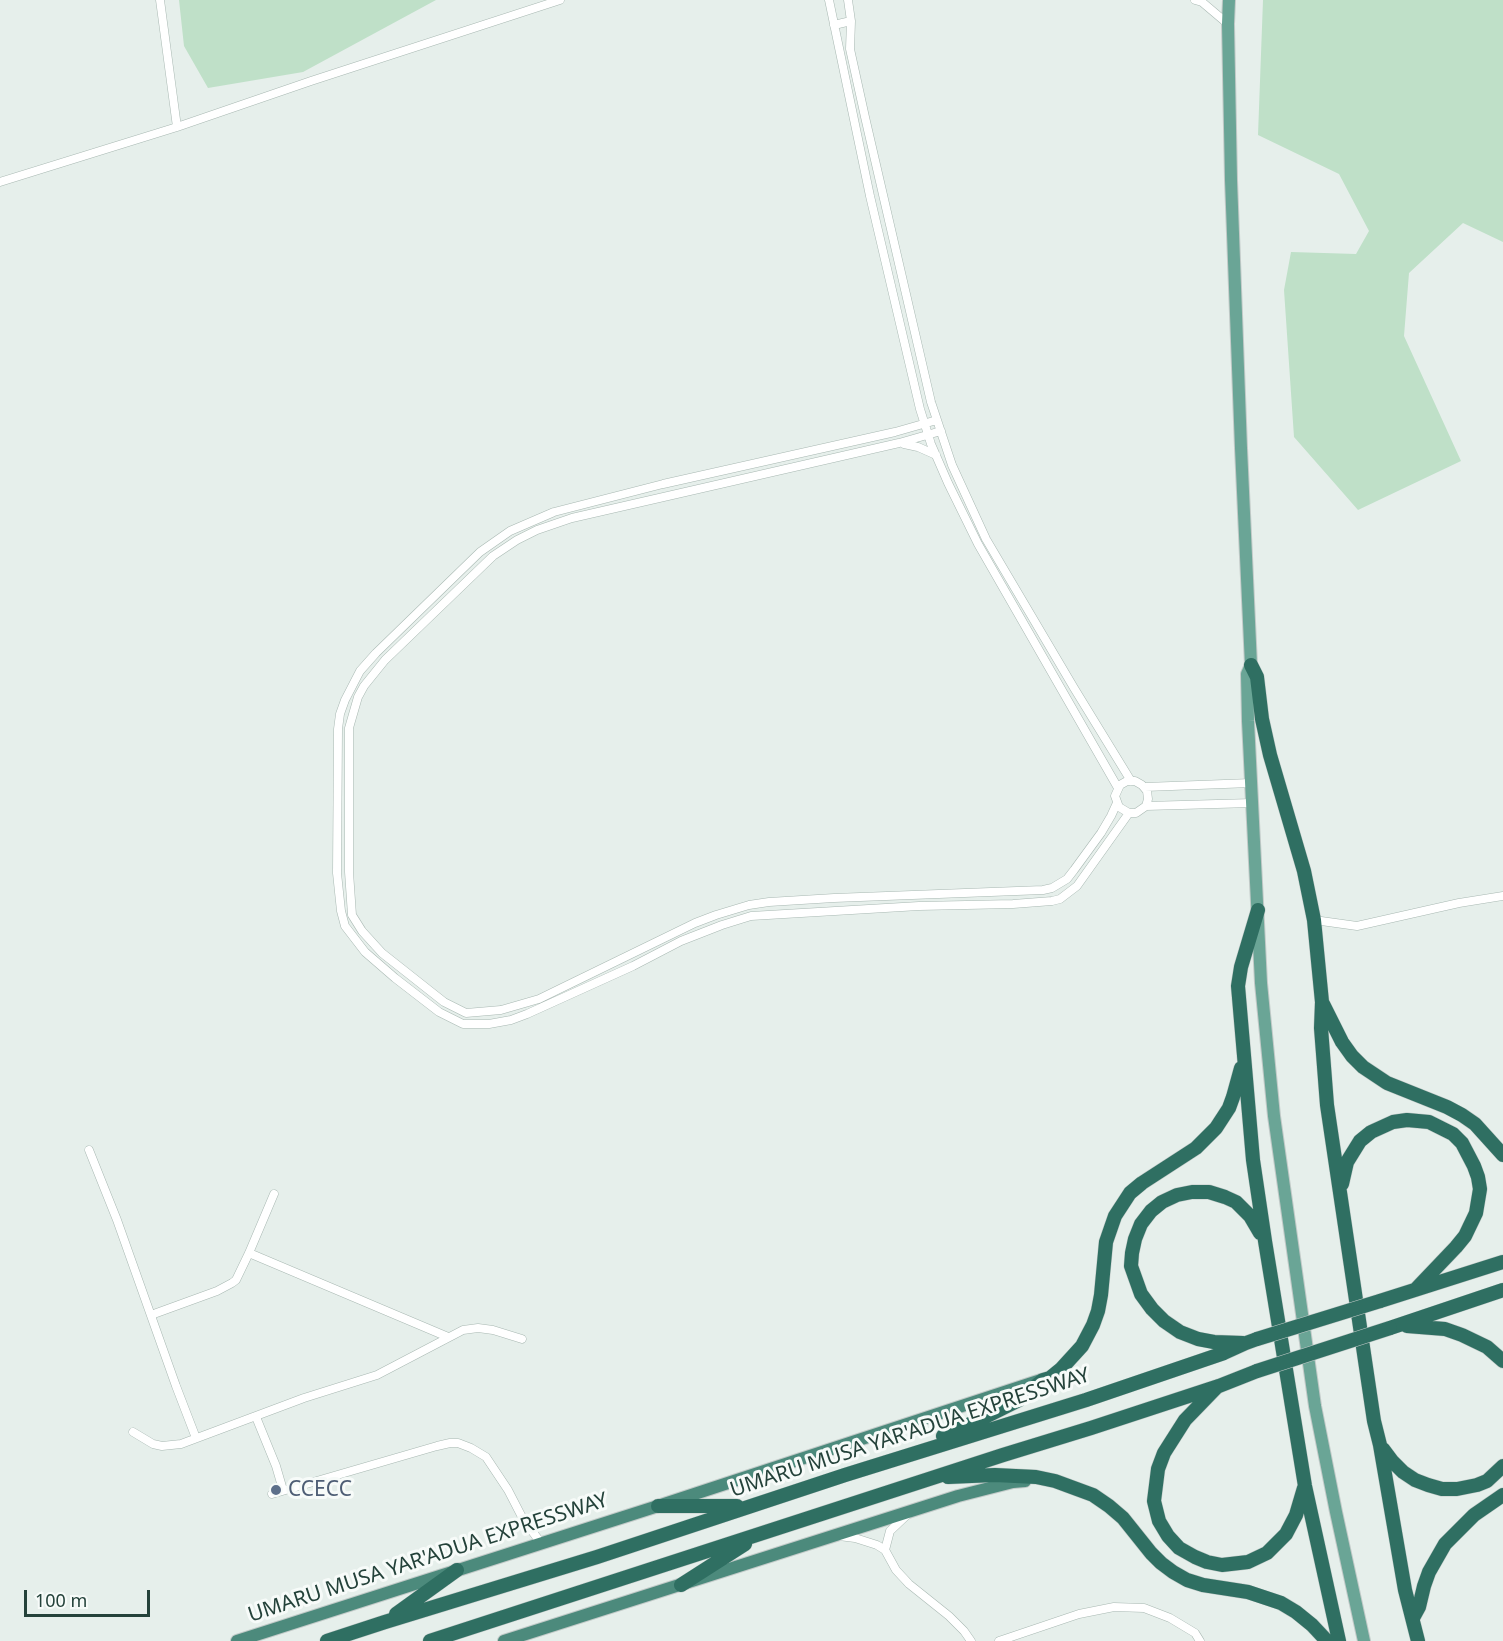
<!DOCTYPE html>
<style>
body{margin:0}
#map{position:relative;width:1503px;height:1641px;overflow:hidden;background:#e6efeb;font-family:"Noto Sans",sans-serif}
canvas{display:block}
.scale{position:absolute;left:24px;top:1590px;width:126px;height:27px;box-sizing:border-box;border:3px solid #24423a;border-top:0;padding-left:8px;font-size:18px;line-height:21px;white-space:nowrap;color:#24423a;-webkit-text-stroke:4px #f7fbf9;paint-order:stroke}
</style>
<div id="map">
<canvas width="1503" height="1641"></canvas>
<div class="scale">100 m</div>
</div>
<script>
const c = document.querySelector('canvas').getContext('2d');
c.lineJoin = 'round';
function paint(path, color) {
  c.fillStyle = color;
  c.fill(path, 'evenodd');
}
function poly(rows) {
  const path = new Path2D();
  for (const r of rows) {
    path.moveTo(r[0], r[1]);
    for (let i = 2; i < r.length; i += 2) path.lineTo(r[i], r[i + 1]);
  }
  return path;
}
function stroke(path, color, width, dash) {
  c.strokeStyle = color;
  c.lineWidth = width;
  c.lineCap = dash ? 'butt' : 'round';
  c.setLineDash(dash || []);
  c.stroke(path);
}
function label(font, color, halo, rows, align = 'center') {
  c.font = font + ' "Noto Sans",sans-serif';
  c.lineWidth = 6;
  c.setLineDash([]);
  c.textBaseline = 'middle';
  c.strokeStyle = halo;
  c.fillStyle = color;
  for (const [text, x, y, turn = 0] of rows) {
    c.save();
    c.translate(x, y);
    c.rotate((+turn || 0) * Math.PI / 180);
    c.textAlign = isNaN(turn) ? turn : align;
    if (halo) c.strokeText(text, 0, 0);
    c.fillText(text, 0, 0);
    c.restore();
  }
}
paint(poly([
 [179,0,436,0,303,72,208,88,184,46],
 [1263,0,1503,0,1503,242,1463,223,1409,273,1404,336,1461,461,1358,510,1294,437,1284,290,1291,252,1356,254,1369,231,1339,174,1258,135]
]), '#bfe0c8');
const minor = poly([
 [160,0,177,127],
 [829,0,870,196,920,409,931,444,948,483,978,544,1118,788],
 [848,0,851,21,850,49,865,117,931,402,952,465,986,539,1074,688,1131,781],
 [1195,0,1202,2,1228,24],
 [834,25,851,21],
 [0,182,177,127,311,81,560,0],
 [937,420,895,432,663,484,554,512,510,531,480,552,376,653,360,671,345,700,340,714,338,729,337,873,341,911,345,926,365,952,395,978,439,1012,463,1024,489,1024,511,1020,527,1014,633,966,681,941,722,925,751,916,919,906,1013,904,1052,901,1060,899,1077,886,1129,813,1136,813,1146,806,1148,799,1147,791,1142,785,1135,781,1127,781,1120,785,1115,796,1119,807,1129,813],
 [941,431,899,443,572,518,537,530,517,540,493,556,385,660,364,686,358,697,349,728,349,872,352,915,362,931,382,953,444,1002,466,1013,501,1010,539,999,695,923,716,915,749,905,769,902,834,898,1043,890,1052,888,1067,879,1074,870,1101,833,1111,816,1117,803],
 [904,444,918,447,936,455],
 [1145,787,1251,783],
 [1146,806,1252,803],
 [1314,920,1357,926,1459,903,1503,896],
 [89,1150,117,1220,176,1386,196,1438],
 [249,1253,448,1337],
 [151,1315,217,1291,232,1283,236,1280,249,1253,274,1194],
 [256,1417,276,1466,283,1490],
 [133,1432,153,1444,162,1446,181,1444,304,1398,377,1375,463,1330,478,1328,493,1330,522,1339],
 [272,1494,437,1446,450,1443,458,1443,471,1448,486,1457,508,1490,523,1519,541,1543],
 [839,1536,855,1538,877,1545,885,1550,890,1531,908,1514],
 [885,1550,896,1570,909,1584,949,1616,964,1631,971,1641],
 [999,1641,1079,1614,1114,1607,1144,1608,1170,1618,1195,1633,1200,1641]
]);
const primary = poly([
 [1229,0,1228,24,1231,180,1241,448,1251,665,1247,674,1248,721,1261,983,1274,1116,1315,1406,1336,1512,1364,1641]
]);
const trunk = poly([
 [237,1641,658,1506,1041,1380],
 [504,1641,958,1496,1013,1482,1025,1481]
]);
const motorway = poly([
 [1251,665,1257,677,1262,719,1270,755,1304,871,1314,920,1322,1002,1321,1028,1327,1105,1374,1421,1380,1445,1405,1590,1418,1641],
 [1258,910,1241,967,1238,986,1253,1160,1265,1241,1305,1486,1339,1641],
 [1323,1004,1342,1042,1352,1056,1363,1067,1387,1083,1447,1107,1462,1115,1475,1124,1503,1155],
 [1342,1184,1347,1162,1360,1141,1371,1132,1393,1122,1407,1120,1429,1122,1453,1134,1462,1143,1474,1166,1478,1177,1480,1189,1476,1213,1465,1236,1456,1247,1415,1290],
 [1380,1301,1503,1262],
 [1407,1326,1445,1329,1462,1335,1487,1347,1503,1361],
 [1390,1328,1503,1290],
 [1243,1343,1214,1342,1198,1339,1180,1332,1164,1321,1152,1309,1141,1294,1131,1266,1132,1253,1135,1239,1141,1224,1151,1211,1162,1202,1177,1195,1192,1192,1209,1192,1225,1197,1236,1202,1250,1216,1260,1233],
 [1217,1387,1185,1420,1164,1453,1158,1469,1154,1501,1159,1521,1168,1536,1179,1548,1195,1557,1207,1562,1222,1565,1248,1562,1267,1553,1286,1534,1296,1515,1304,1488],
 [943,1436,977,1421,1019,1400,1043,1380,1050,1378,1061,1369,1082,1346,1093,1325,1098,1311,1101,1295,1106,1242,1115,1216,1130,1193,1142,1183,1196,1148,1216,1128,1229,1108,1233,1097,1241,1068],
 [1383,1449,1392,1461,1403,1472,1415,1480,1428,1485,1442,1489,1457,1489,1477,1485,1487,1481,1503,1466],
 [948,1477,995,1475,1036,1477,1055,1481,1093,1495,1109,1506,1123,1518,1151,1553,1161,1563,1173,1572,1187,1580,1203,1585,1248,1592,1281,1603,1296,1612,1312,1625,1327,1641],
 [658,1506,737,1506],
 [681,1585,745,1544],
 [396,1614,457,1570],
 [1413,1618,1419,1607,1424,1586,1429,1572,1445,1544,1474,1515,1503,1495],
 [327,1641,385,1622,597,1557,845,1475,1086,1400,1224,1353,1246,1343,1257,1339],
 [430,1641,1003,1455,1091,1428,1219,1386,1257,1371]
]);
stroke(minor, '#a8b8b2', 9);
stroke(primary, '#c2cac8', 14);
stroke(trunk, '#c2cac8', 14);
stroke(motorway, '#c2cac8', 15);
stroke(minor, '#fff', 8);
stroke(primary, '#6aa596', 12);
stroke(trunk, '#4c8a7c', 12);
stroke(motorway, '#2f6f62', 14);
const motorwayBridge = poly([
 [1257,1339,1380,1301],
 [1257,1371,1390,1328]
]);
stroke(motorwayBridge, '#c2cac8', 15, []);
stroke(motorwayBridge, '#2f6f62', 14);
for (const [x, y, r, color] of [
 [276,1490,6,"#5c6f8a"]
]) {
  const dot = new Path2D();
  dot.arc(x, y, r, 0, 2 * Math.PI);
  c.fillStyle = color;
  c.fill(dot);
  stroke(dot, '#f7fbf9', 2);
}
label('21px', '#24423a', '#f7fbf9', [
 ["UMARU MUSA YAR'ADUA EXPRESSWAY",910,1433,-18],
 ["UMARU MUSA YAR'ADUA EXPRESSWAY",428,1558,-18]
]);
label('21px', '#4e5e75', '#f7fbf9', [
 ["CCECC",288,1490]
], 'left');
</script>
